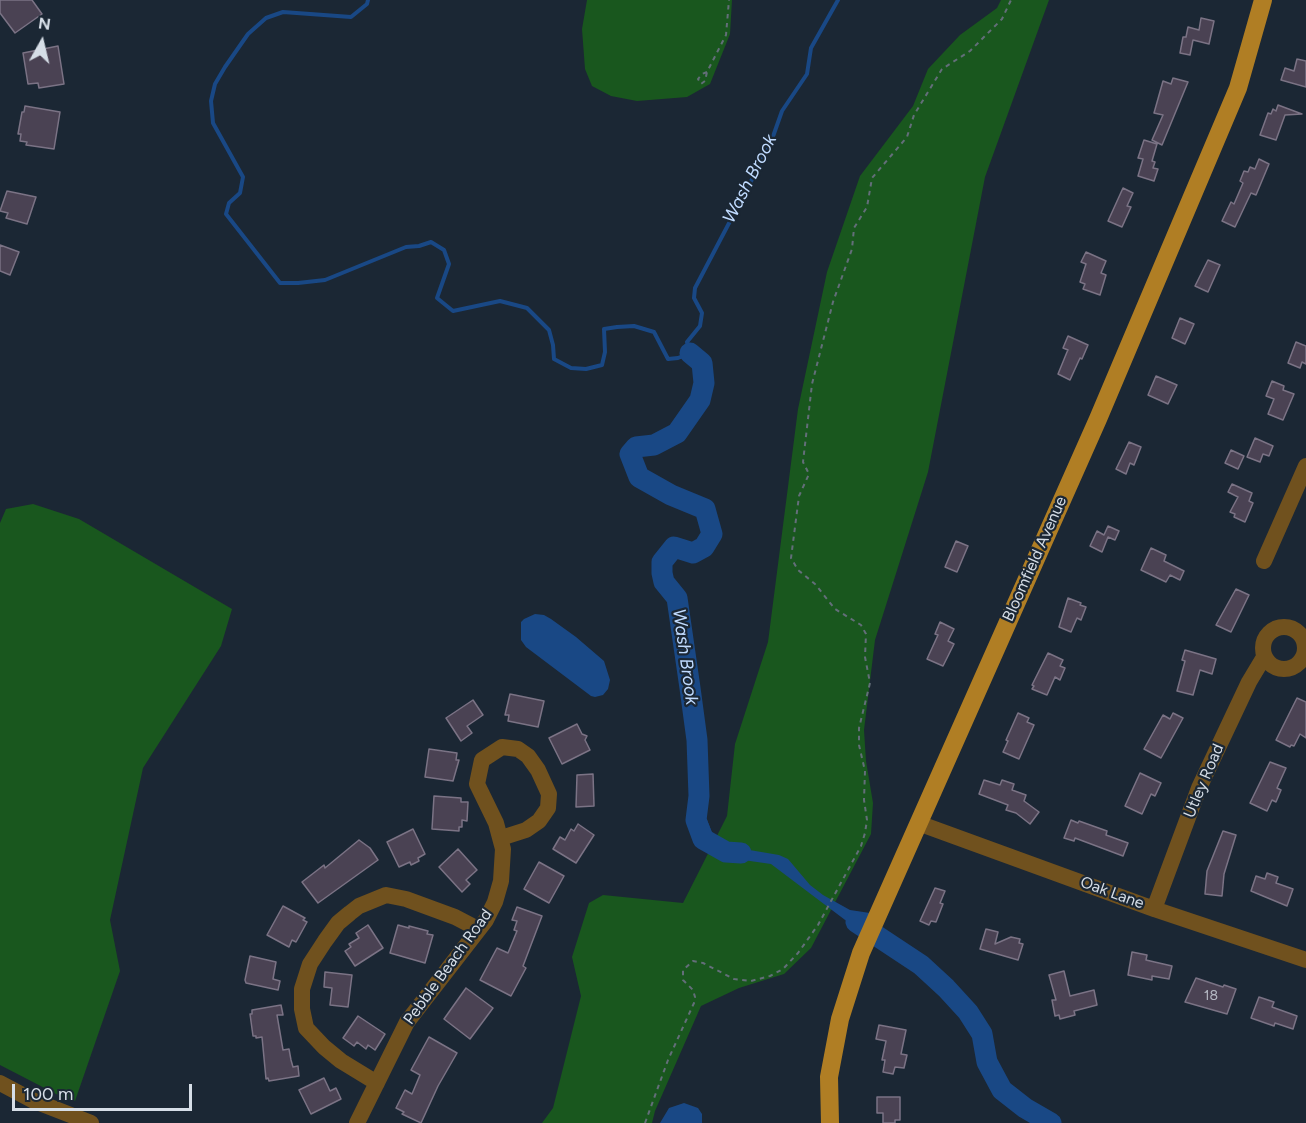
<!DOCTYPE html>
<style>
body{margin:0}
#map{position:relative;width:1306px;height:1123px;overflow:hidden;background:#1b2734;font-family:Figtree,sans-serif}
canvas{display:block}
.north{position:absolute;left:12px;top:12px;width:60px;height:60px;-webkit-text-stroke:4px #1b2734;paint-order:stroke;rotate:8deg;font-size:16px;font-weight:700;line-height:24px;text-align:center;color:#d6dee7}
.north::after{content:'';display:block;margin:auto;width:21px;height:27px;background:#d6dee7;clip-path:polygon(50% 0,100% 100%,50% 72%,0 100%)}
.scale{position:absolute;left:12px;top:1084px;width:180px;height:27px;box-sizing:border-box;border:3px solid #d6dee7;border-top:0;padding-left:8px;font-size:18px;line-height:21px;white-space:nowrap;color:#d6dee7;-webkit-text-stroke:4px #1b2734;paint-order:stroke}
</style>
<div id="map">
<canvas width="1306" height="1123"></canvas>
<div class="north">N</div>
<div class="scale">100 m</div>
</div>
<script>
const c = document.querySelector('canvas').getContext('2d');
c.lineJoin = 'round';
function paint(path, color) {
  c.fillStyle = color;
  c.fill(path, 'evenodd');
}
function poly(rows) {
  const path = new Path2D();
  for (const r of rows) {
    if (r.length === 3) {
      path.moveTo(r[0] + r[2], r[1]);
      path.arc(r[0], r[1], r[2], 0, 2 * Math.PI);
      continue;
    }
    path.moveTo(r[0], r[1]);
    for (let i = 2; i < r.length; i += 2) path.lineTo(r[i], r[i + 1]);
  }
  return path;
}
function stroke(path, color, width, dash) {
  c.strokeStyle = color;
  c.lineWidth = width;
  c.lineCap = dash ? 'butt' : 'round';
  c.setLineDash(dash || []);
  c.stroke(path);
}
function label(font, color, halo, rows, align = 'center') {
  c.font = font + ' Figtree,sans-serif';
  c.lineWidth = 4.5;
  c.setLineDash([]);
  c.textBaseline = 'middle';
  c.strokeStyle = halo;
  c.fillStyle = color;
  for (const [text, x, y, turn = 0] of rows) {
    c.save();
    c.translate(x, y);
    c.rotate((+turn || 0) * Math.PI / 180);
    c.textAlign = isNaN(turn) ? turn : align;
    if (halo) c.strokeText(text, 0, 0);
    c.fillText(text, 0, 0);
    c.restore();
  }
}
paint(poly([
 [587,0,732,0,730,34,710,84,687,97,637,101,611,96,592,86,585,69,582,29],
 [1001,0,1049,0,985,177,928,472,875,640,864,730,866,761,873,803,871,834,811,948,784,974,739,988,701,1006,655,1111,652,1123,542,1123,553,1108,581,996,572,957,589,903,603,895,683,903,727,816,735,744,768,642,798,409,827,272,860,176,913,106,928,69,960,35,997,8],
 [33,504,79,519,232,609,221,646,143,768,110,920,120,971,75,1101,60,1096,0,1065,0,523,6,509]
]), '#19571e');
paint(poly([
 [535,614,544,615,551,619,576,637,604,661,610,680,608,689,603,695,595,697,591,696,526,647,521,640,521,622,524,619],
 [702,788,702,808,714,837,726,846,779,855,788,859,810,885,823,895,850,910,870,913,861,932,771,864,729,858,722,855,705,834,695,825,689,790],
 [684,1103,698,1108,702,1114,702,1123,660,1123,669,1108]
]), '#194885');
stroke(poly([
 [368,0,367,4,351,17,283,12,266,18,248,34,225,67,215,84,211,101,213,123,243,177,240,193,229,203,226,214,280,283,298,283,325,280,406,247,419,246,431,242,444,250,449,264,437,298,453,311,500,301,527,308,549,330,553,345,554,359,571,368,586,369,602,365,605,352,604,329,617,327,634,326,654,332,668,359,678,358,690,353,687,342,700,326,702,313,694,298,695,288,770,145,782,111,807,74,811,48,838,0]
]), '#194885', 4);
stroke(poly([
 [690,353,702,363,704,383,700,400,677,433,654,445,636,447,630,454,639,477,671,495,705,509,712,534,704,547,693,553,674,547,662,562,662,573,664,582,677,598,690,688,697,740,699,796,696,820,703,839,726,852,741,853],
 [856,922,921,965,946,988,968,1012,982,1034,987,1062,1002,1090,1025,1108,1051,1123]
]), '#194885', 21);
const building = poly([
 [0,0,32,0,42,14,15,33,0,13,0,0],
 [1201,18,1214,21,1209,44,1193,40,1190,55,1180,53,1183,37,1186,37,1188,27,1199,30,1201,18],
 [58,46,64,84,39,88,38,83,28,84,23,53,58,46],
 [1297,59,1306,61,1306,87,1281,80,1285,68,1294,71,1297,59],
 [1173,78,1188,82,1162,145,1152,140,1163,115,1154,113,1163,81,1171,84,1173,78],
 [1278,105,1302,114,1285,115,1276,140,1260,135,1268,113,1271,114,1273,109,1276,111,1278,105],
 [25,106,60,112,54,149,26,145,27,142,20,141,21,134,18,134,22,112,24,112,25,106],
 [1144,140,1157,144,1152,161,1155,162,1153,168,1158,169,1154,181,1138,176,1143,159,1138,158,1144,140],
 [1259,159,1269,164,1256,195,1251,193,1235,227,1222,221,1231,202,1234,204,1243,183,1240,181,1244,171,1248,172,1250,167,1255,169,1259,159],
 [1123,188,1133,193,1127,206,1131,207,1122,227,1108,221,1123,188],
 [7,191,36,197,27,224,6,218,8,213,0,211,7,191],
 [0,245,19,252,10,275,0,271,0,245],
 [1086,252,1106,261,1101,273,1106,275,1100,295,1083,289,1085,284,1080,282,1086,264,1081,262,1086,252],
 [1208,260,1220,265,1208,292,1195,286,1208,260],
 [1180,318,1194,324,1185,344,1172,338,1180,318],
 [1068,336,1088,345,1082,359,1080,358,1070,380,1058,374,1067,352,1068,350,1063,348,1068,336],
 [1296,342,1306,346,1306,364,1302,362,1300,368,1288,363,1296,342],
 [1156,376,1177,385,1168,404,1148,395,1156,376],
 [1272,381,1284,386,1283,390,1294,394,1283,420,1268,414,1274,399,1266,396,1272,381],
 [1255,438,1273,446,1269,456,1263,454,1260,462,1247,457,1255,438],
 [1129,442,1141,447,1134,465,1130,463,1126,474,1116,469,1129,442],
 [1231,450,1244,456,1238,469,1225,463,1231,450],
 [1232,484,1252,493,1249,501,1253,503,1245,522,1234,517,1235,514,1230,512,1238,497,1228,492,1232,484],
 [1108,526,1119,531,1115,540,1108,537,1102,552,1090,546,1097,531,1104,535,1108,526],
 [956,541,968,546,957,572,945,567,956,541],
 [1151,548,1166,555,1164,561,1184,571,1180,580,1170,575,1166,582,1141,570,1151,548],
 [1236,589,1249,595,1231,632,1216,625,1236,589],
 [1068,598,1081,603,1080,605,1086,607,1081,620,1077,618,1071,632,1059,627,1068,598],
 [940,622,954,629,948,641,954,644,943,666,927,659,938,635,935,634,940,622],
 [1185,650,1216,659,1212,674,1200,670,1193,695,1177,691,1185,661,1182,660,1185,650],
 [1048,653,1063,660,1060,666,1065,668,1060,680,1055,677,1047,695,1032,689,1034,686,1032,685,1048,653],
 [510,694,544,701,538,727,508,721,509,715,505,715,510,694],
 [1297,698,1306,702,1306,738,1300,734,1294,746,1291,745,1290,747,1276,740,1297,698],
 [473,700,483,715,467,726,472,733,461,741,446,718,473,700],
 [1018,713,1029,718,1027,722,1034,725,1019,759,1003,752,1008,741,1006,740,1018,713],
 [1173,713,1183,718,1161,758,1144,749,1163,715,1170,719,1173,713],
 [577,724,582,734,587,736,585,740,590,750,562,764,549,738,577,724],
 [429,749,457,753,456,760,459,760,453,781,425,777,429,749],
 [1270,762,1286,768,1277,788,1281,790,1276,802,1272,800,1267,811,1250,803,1270,762],
 [1140,773,1161,783,1155,796,1151,794,1142,814,1125,806,1140,773],
 [593,774,594,806,576,807,577,775,593,774],
 [984,780,1000,785,1002,780,1014,784,1012,790,1026,795,1024,801,1039,812,1030,824,1016,813,1006,810,1008,805,979,794,984,780],
 [434,796,461,798,461,802,468,802,467,821,462,820,462,827,459,827,459,831,432,829,434,796],
 [1071,820,1078,823,1079,821,1107,831,1106,835,1128,843,1123,856,1075,838,1074,841,1064,838,1071,820],
 [578,824,594,835,576,863,553,849,560,837,565,840,571,829,574,831,578,824],
 [413,829,425,854,418,858,419,861,411,865,410,862,399,867,387,842,413,829],
 [1223,831,1236,835,1224,874,1222,896,1205,894,1207,871,1223,831],
 [359,840,370,848,378,860,318,903,302,882,324,865,325,868,359,840],
 [458,849,477,870,466,880,470,884,462,892,439,867,458,849],
 [539,862,564,876,549,903,524,889,539,862],
 [1267,873,1278,877,1276,883,1293,889,1287,906,1251,891,1256,876,1265,879,1267,873],
 [935,888,945,891,940,903,943,904,936,922,931,921,929,925,920,921,935,888],
 [283,906,305,918,303,920,307,922,296,942,292,940,289,947,267,935,283,906],
 [517,907,542,916,523,966,526,968,511,996,480,980,497,948,508,953,517,931,514,930,517,921,512,920,517,907],
 [368,925,383,948,355,966,345,951,351,947,349,944,359,938,356,933,368,925],
 [398,925,409,928,409,926,428,931,427,934,433,935,425,963,390,953,398,925],
 [986,929,998,932,995,944,1011,937,1020,939,1019,943,1023,944,1018,960,980,949,986,929],
 [1132,952,1147,955,1146,960,1172,966,1169,979,1152,976,1152,980,1128,975,1132,952],
 [250,956,276,962,273,979,280,981,278,990,246,983,245,980,250,956],
 [1064,971,1070,996,1094,990,1097,1005,1074,1011,1075,1015,1060,1019,1059,1015,1055,1016,1052,1000,1056,1000,1049,975,1064,971],
 [325,972,352,975,348,1007,330,1005,332,988,324,987,325,972],
 [1196,978,1223,987,1224,985,1236,989,1227,1014,1185,1002,1196,978],
 [466,988,493,1008,470,1039,444,1019,466,988],
 [1259,997,1274,1002,1272,1007,1297,1016,1293,1029,1275,1023,1274,1026,1251,1018,1259,997],
 [281,1005,283,1015,277,1015,283,1050,289,1049,291,1060,293,1067,298,1066,299,1076,269,1081,268,1078,266,1079,262,1037,256,1038,256,1036,253,1036,250,1014,252,1014,252,1010,281,1005],
 [358,1016,385,1034,375,1050,368,1045,366,1049,357,1042,354,1046,343,1038,358,1016],
 [879,1025,906,1030,901,1054,907,1055,904,1068,895,1067,893,1074,883,1072,885,1060,882,1060,886,1041,876,1039,879,1025],
 [429,1037,457,1053,438,1086,421,1123,402,1114,404,1112,396,1108,405,1090,412,1094,420,1075,411,1070,429,1037],
 [324,1078,330,1091,336,1088,341,1099,311,1114,299,1090,324,1078],
 [877,1097,900,1097,900,1120,895,1120,895,1123,883,1123,883,1113,877,1113,877,1097]
]);
paint(building, '#4a4253');
stroke(building, '#7b7385', 1.5);
stroke(poly([
 [707,72,702,74,698,79,701,84,705,81,707,72,726,35,729,0],
 [645,1123,668,1060,694,1003,695,997,693,990,683,980,683,970,693,961,703,963,734,979,751,981,770,976,783,969,798,953,818,925,861,846,865,833,867,820,864,800,865,771,859,745,859,728,870,683,865,657,866,634,861,625,835,609,815,584,798,570,791,558,799,496,809,474,803,462,812,384,833,302,852,249,854,228,867,207,872,178,907,137,914,115,942,69,970,51,1002,19,1011,0]
]), '#636e79', 2, [4.5, 4.5]);
stroke(poly([
 [1264,561,1306,466],
 [1284,648,21],
 [918,823,1154,909,1306,960],
 [1154,909,1199,788,1249,682,1264,657],
 [0,1083,32,1100,91,1123],
 [377,1083,341,1061,324,1047,306,1028,302,1009,302,989,310,964,325,941,338,923,350,913,359,906,386,895,406,899,455,917,478,929],
 [357,1123,407,1022,486,920,495,902,501,881,503,849,496,823,477,784,482,760,502,747,518,749,528,756,538,770,549,794,548,808,539,821,526,830,501,838]
]), '#70511e', 16);
stroke(poly([
 [830,1123,829,1077,840,1019,861,953,1098,419,1238,88,1263,0]
]), '#b07e24', 18);
label('14px', '#b3b7c2', null, [
 ["18",1211,996]
]);
label('16px', '#d6dee7', '#1b2734', [
 ["Bloomfield Avenue",1035,559,-66],
 ["Utley Road",1204,781,-67],
 ["Oak Lane",1112,893,20],
 ["Pebble Beach Road",448,967,-54]
]);
label('italic 18px', '#c0dbff', '#1b2734', [
 ["Wash Brook",750,179,-63],
 ["Wash Brook",685,657,82]
]);
</script>
